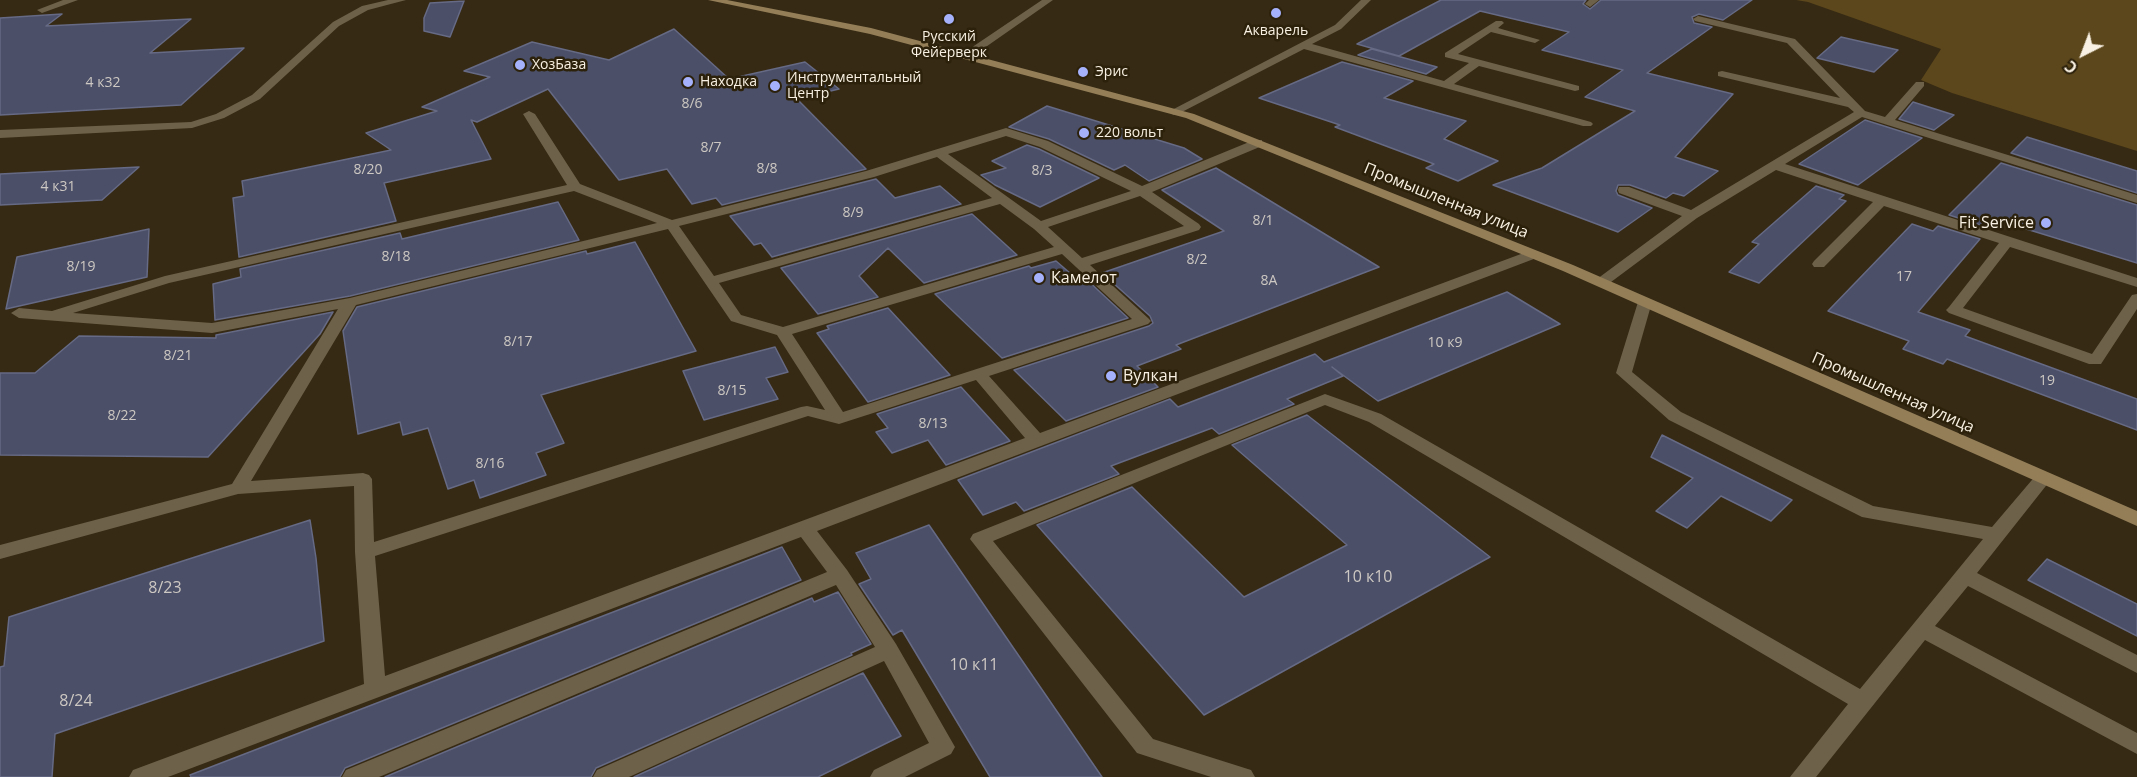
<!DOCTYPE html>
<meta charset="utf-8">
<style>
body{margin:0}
#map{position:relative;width:2137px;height:777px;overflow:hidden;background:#362a14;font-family:"Open Sans",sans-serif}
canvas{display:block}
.north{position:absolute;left:2053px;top:24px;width:60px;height:60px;-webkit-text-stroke:4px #2c210a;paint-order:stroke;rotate:222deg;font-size:16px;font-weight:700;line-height:24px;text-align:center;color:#f8f0e2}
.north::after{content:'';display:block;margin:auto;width:21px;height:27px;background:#f8f0e2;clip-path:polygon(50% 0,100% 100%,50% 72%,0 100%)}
</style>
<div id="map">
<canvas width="2137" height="777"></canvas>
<div class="north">С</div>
</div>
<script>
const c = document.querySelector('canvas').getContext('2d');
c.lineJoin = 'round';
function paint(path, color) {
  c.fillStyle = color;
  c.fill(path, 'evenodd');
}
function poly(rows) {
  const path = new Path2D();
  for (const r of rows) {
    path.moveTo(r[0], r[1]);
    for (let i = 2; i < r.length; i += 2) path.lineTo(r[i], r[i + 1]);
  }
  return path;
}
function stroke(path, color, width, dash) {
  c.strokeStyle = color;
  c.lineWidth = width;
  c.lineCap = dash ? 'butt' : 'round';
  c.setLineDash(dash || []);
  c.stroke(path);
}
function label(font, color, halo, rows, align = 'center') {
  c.font = font + ' "Open Sans",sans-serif';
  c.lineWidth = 5;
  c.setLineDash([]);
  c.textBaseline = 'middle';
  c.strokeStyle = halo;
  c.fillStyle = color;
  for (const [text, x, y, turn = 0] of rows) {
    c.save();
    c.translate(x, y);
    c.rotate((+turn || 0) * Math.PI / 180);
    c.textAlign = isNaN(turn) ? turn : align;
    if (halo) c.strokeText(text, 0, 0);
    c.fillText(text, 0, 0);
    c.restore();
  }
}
paint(poly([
 [1796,0,2137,0,2137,151,1952,93,1921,80,1941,49,1808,2]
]), '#5c471c');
const building = poly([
 [1441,0,1586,0,1583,4,1590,9,1601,0,1752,0,1723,20,1699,14,1692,17,1694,23,1712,27,1647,73,1733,94,1675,157,1718,171,1684,196,1673,193,1666,198,1630,185,1618,185,1616,191,1618,195,1652,208,1618,232,1493,185,1542,168,1635,111,1585,97,1623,70,1542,50,1569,32,1480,11,1399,56,1357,44,1441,0],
 [464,1,450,37,424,31,424,18,430,3,464,1],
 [62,14,46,26,191,19,150,53,244,48,181,105,0,115,0,18,62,14],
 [674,29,729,79,805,62,839,89,797,99,866,169,722,205,716,198,692,204,667,169,619,180,548,89,477,122,471,120,491,159,384,183,396,221,239,257,233,198,244,196,242,181,391,150,366,133,437,111,422,107,490,77,464,71,532,42,609,60,674,29],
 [1841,37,1898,50,1874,72,1817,58,1841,37],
 [1372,49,1437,67,1426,74,1358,55,1372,49],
 [1342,62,1413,81,1384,98,1466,121,1444,139,1498,161,1458,181,1426,168,1434,164,1335,127,1340,125,1259,98,1342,62],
 [1913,102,1954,115,1934,130,1899,119,1913,102],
 [1047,106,1184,148,1202,159,1149,181,1125,165,1114,170,1049,139,1009,127,1047,106],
 [1865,120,1922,138,1858,185,1799,164,1865,120],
 [2027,137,2137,171,2137,193,2011,153,2027,137],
 [1027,145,1039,149,1099,178,1040,207,995,185,981,175,1006,168,992,161,1027,145],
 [2001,163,2137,205,2137,263,1997,220,1990,228,1949,215,2001,163],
 [139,167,102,200,0,205,0,174,139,167],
 [1216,168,1379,267,1176,345,1181,349,1137,366,1158,387,1066,421,1014,370,1149,326,1153,323,1150,316,1102,273,1224,231,1162,190,1216,168],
 [876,179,895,198,940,186,961,204,772,257,761,243,754,245,730,216,876,179],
 [1816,186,1844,195,1839,199,1846,201,1759,283,1729,272,1759,244,1752,242,1816,186],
 [558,202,579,240,350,296,215,320,213,284,241,277,240,269,400,233,402,239,558,202],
 [972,214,1017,255,924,283,888,248,859,276,878,297,818,314,781,268,972,214],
 [1912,224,1933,231,1938,226,1980,239,1918,312,1970,330,1965,336,2137,399,2137,430,1947,359,1943,364,1903,349,1909,341,1828,311,1912,224],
 [149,229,147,277,6,309,17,257,149,229],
 [635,242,696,351,541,395,564,443,536,453,546,475,480,498,474,480,448,489,428,428,403,435,400,422,358,434,343,331,357,307,586,251,587,254,635,242],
 [1056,261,1078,280,1085,278,1128,318,1002,358,935,294,1029,266,1031,268,1056,261],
 [1507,292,1560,324,1378,401,1332,367,1343,376,1287,399,1294,404,1219,434,1212,428,1111,466,1119,474,1024,511,1016,502,983,515,958,480,1170,399,1178,407,1315,354,1324,362,1507,292],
 [888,308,950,375,868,402,817,333,829,329,827,326,888,308],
 [333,312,320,334,208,457,0,455,0,373,35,373,79,336,216,338,216,335,333,312],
 [775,347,788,372,766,378,778,399,704,420,683,371,775,347],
 [961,387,1010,441,946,465,928,440,892,453,876,432,888,428,877,414,961,387],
 [1307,415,1490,557,1204,715,1037,525,1132,487,1244,597,1347,545,1232,445,1307,415],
 [1662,435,1792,500,1771,521,1721,496,1687,528,1656,511,1693,478,1651,457,1662,435],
 [310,520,316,558,324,641,55,734,52,777,0,777,0,667,4,666,9,617,310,520],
 [929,525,1102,777,990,777,902,630,893,635,859,584,871,579,856,553,929,525],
 [782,547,801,580,345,768,340,777,191,777,190,775,782,547],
 [2047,559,2137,604,2137,636,2028,580,2047,559],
 [838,592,871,644,851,653,852,655,596,768,591,777,385,777,812,598,814,602,838,592],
 [863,673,901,736,818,777,634,777,863,673]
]);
paint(building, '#4b4f67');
stroke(building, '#666a84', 1.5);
paint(poly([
 [63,0,78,0,42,13,37,10,63,0],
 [388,0,406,0,368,10,339,26,260,99,224,118,192,128,0,138,0,130,191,122,216,114,252,95,333,22,362,6,388,0],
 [1042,0,1053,0,970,58,962,58,962,54,1042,0],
 [1361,0,1371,0,1341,29,1312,44,1444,81,1469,63,1445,57,1445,53,1496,21,1502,21,1504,23,1498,28,1540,40,1535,43,1491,32,1458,54,1579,86,1579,90,1575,91,1479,66,1454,84,1591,122,1593,124,1591,126,1583,126,1304,49,1178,114,1174,115,1168,112,1335,25,1361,0],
 [1589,0,1599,0,1590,7,1585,4,1589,0],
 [1698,16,1795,39,1865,111,1885,117,1916,82,1924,82,1924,86,1895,120,2137,195,2137,203,1862,117,1785,164,2137,278,2137,287,2010,247,1963,308,2092,354,2132,295,2137,294,2137,309,2101,364,2089,364,1949,313,1946,310,1949,307,1999,243,1884,206,1824,267,1814,267,1812,264,1814,261,1873,202,1776,170,1697,218,1607,285,1597,285,1595,282,1597,279,1682,216,1619,193,1618,190,1619,187,1629,187,1691,210,1854,112,1848,107,1718,76,1718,72,1722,71,1840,98,1787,43,1695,21,1693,19,1698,16],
 [529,111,535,114,580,184,672,220,866,171,1006,128,1048,141,1142,186,1254,140,1262,140,1262,146,1152,192,1199,224,1201,227,1199,230,1090,265,1148,318,1151,321,1148,324,989,376,1040,433,1529,251,1534,250,1541,254,1539,257,817,531,847,570,896,644,955,747,951,754,905,777,870,777,874,770,929,743,884,661,629,777,593,777,597,770,875,647,836,585,379,777,342,777,346,770,827,572,801,537,168,777,129,777,133,770,364,684,355,552,354,486,238,494,0,559,0,545,232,484,338,309,212,333,19,318,11,313,19,308,52,311,165,276,567,185,523,114,529,111],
 [1006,136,1040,147,1131,191,1041,221,948,154,1006,136],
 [937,157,992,198,714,276,679,226,874,177,937,157],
 [574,191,657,223,350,298,212,323,73,313,169,283,574,191],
 [1140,196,1184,226,1082,258,1048,227,1140,196],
 [1000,204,1034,229,1054,247,783,327,741,315,719,283,1000,204],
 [668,229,731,321,777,335,825,410,807,406,801,407,374,542,372,479,369,475,363,473,251,481,356,305,668,229],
 [1062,254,1132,319,843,412,792,334,1062,254],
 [976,380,1025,438,385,676,375,556,808,416,839,424,976,380],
 [1645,298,1652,302,1632,372,1681,412,1873,506,1992,527,2037,474,2049,474,2052,478,2049,482,1977,573,2137,655,2137,673,1968,586,1935,626,2137,733,2137,754,1925,640,1816,777,1790,777,1848,704,1369,422,1325,405,993,541,1153,739,1251,770,1255,777,1211,777,1137,753,970,539,973,534,1325,394,1381,414,1860,689,1983,539,1862,517,1669,420,1616,373,1638,302,1645,298]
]), '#6e614a');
paint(poly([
 [708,0,727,0,871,28,1194,114,1573,265,2137,511,2137,526,1563,271,1186,118,870,34,708,0]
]), '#937e58');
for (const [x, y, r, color] of [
 [1276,13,6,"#a6b1fc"],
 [949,19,6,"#a6b1fc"],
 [520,65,6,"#a6b1fc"],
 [1083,72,6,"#a6b1fc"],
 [688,82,6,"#a6b1fc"],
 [775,86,6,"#a6b1fc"],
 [1084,133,6,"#a6b1fc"],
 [2046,223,6,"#a6b1fc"],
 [1039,278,6,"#a6b1fc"],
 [1111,376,6,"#a6b1fc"]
]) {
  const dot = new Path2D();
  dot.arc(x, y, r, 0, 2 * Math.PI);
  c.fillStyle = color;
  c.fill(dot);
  stroke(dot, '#2c210a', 2);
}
label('14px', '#f8f0e2', '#2c210a', [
 ["Акварель",1276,31,"center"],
 ["Русский",949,37,"center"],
 ["Фейерверк",949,53,"center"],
 ["ХозБаза",532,65],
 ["Эрис",1095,72],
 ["Инструментальный",787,78],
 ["Центр",787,94],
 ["Находка",700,82],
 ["220 вольт",1096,133]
], 'left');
label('14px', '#cdc8c3', null, [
 ["4 к32",103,83],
 ["8/6",692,104],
 ["8/7",711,148],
 ["8/8",767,169],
 ["8/20",368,170],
 ["8/3",1042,171],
 ["4 к31",58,187],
 ["8/9",853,213],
 ["8/1",1263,221],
 ["8/18",396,257],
 ["8/2",1197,260],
 ["8/19",81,267],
 ["17",1904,277],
 ["8А",1269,281],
 ["8/17",518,342],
 ["10 к9",1445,343],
 ["8/21",178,356],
 ["19",2047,381],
 ["8/15",732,391],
 ["8/22",122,416],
 ["8/13",933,424],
 ["8/16",490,464]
]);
label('16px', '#f8f0e2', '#2c210a', [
 ["Промышленная улица",1446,201,22],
 ["Промышленная улица",1893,393,24]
]);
label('16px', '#f8f0e2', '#2c210a', [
 ["Fit Service",2034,223,"right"],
 ["Камелот",1051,278],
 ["Вулкан",1123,376]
], 'left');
label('16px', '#cdc8c3', null, [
 ["10 к10",1368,577],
 ["8/23",165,588],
 ["10 к11",974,665],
 ["8/24",76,701]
]);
</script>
